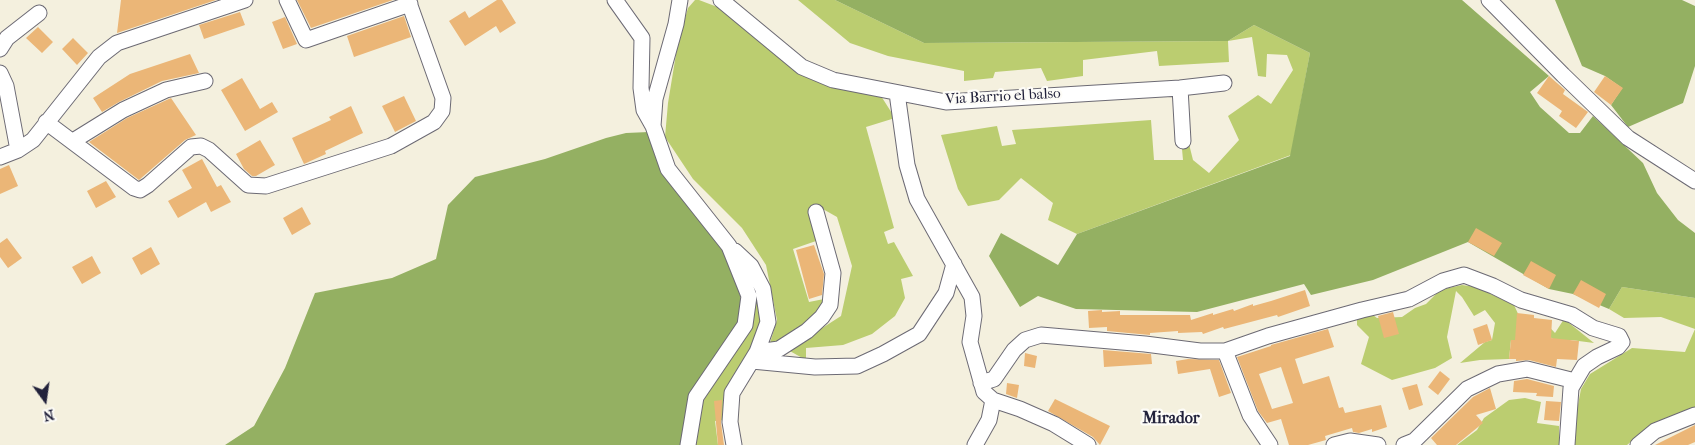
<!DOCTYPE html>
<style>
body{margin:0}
#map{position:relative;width:1695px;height:445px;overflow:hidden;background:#f4f0de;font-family:"IM FELL French Canon",serif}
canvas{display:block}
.north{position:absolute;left:20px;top:375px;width:50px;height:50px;-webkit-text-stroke:4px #fdfcf7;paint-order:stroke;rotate:166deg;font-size:14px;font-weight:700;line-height:20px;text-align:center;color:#22223b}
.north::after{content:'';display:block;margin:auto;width:18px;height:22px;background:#22223b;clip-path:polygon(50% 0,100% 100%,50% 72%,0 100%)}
</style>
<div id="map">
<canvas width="1695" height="445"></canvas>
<div class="north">N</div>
</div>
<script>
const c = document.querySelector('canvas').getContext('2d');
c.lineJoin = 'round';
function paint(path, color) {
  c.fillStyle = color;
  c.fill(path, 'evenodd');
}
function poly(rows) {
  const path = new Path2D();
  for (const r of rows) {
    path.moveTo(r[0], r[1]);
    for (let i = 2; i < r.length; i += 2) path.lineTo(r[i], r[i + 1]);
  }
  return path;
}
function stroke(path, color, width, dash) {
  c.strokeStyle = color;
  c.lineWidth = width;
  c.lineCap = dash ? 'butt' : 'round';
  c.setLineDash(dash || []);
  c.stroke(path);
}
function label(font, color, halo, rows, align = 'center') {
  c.font = font + ' "IM FELL French Canon",serif';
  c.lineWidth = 4.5;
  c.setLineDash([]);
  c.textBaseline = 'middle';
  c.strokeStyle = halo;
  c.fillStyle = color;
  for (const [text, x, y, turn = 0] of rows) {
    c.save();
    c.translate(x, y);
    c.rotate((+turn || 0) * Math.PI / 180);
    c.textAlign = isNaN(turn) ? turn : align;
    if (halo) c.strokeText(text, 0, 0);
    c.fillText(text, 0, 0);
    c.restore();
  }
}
paint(poly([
 [695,0,699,0,720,8,822,84,881,96,895,118,866,127,894,228,884,232,888,244,894,242,913,276,901,279,905,298,895,316,872,334,843,345,806,348,806,360,788,350,841,316,852,266,837,217,814,204,809,209,816,241,793,249,809,302,824,299,819,314,786,341,770,343,777,320,766,265,742,228,693,179,665,137,668,103,678,42,688,8],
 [798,0,835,0,924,43,1228,41,1254,25,1310,53,1291,155,1077,234,1048,220,1053,203,1021,178,999,200,968,206,958,189,941,135,997,126,1002,146,1016,144,1012,130,1151,120,1154,160,1183,160,1182,149,1189,144,1193,160,1209,173,1239,140,1228,116,1258,95,1271,104,1293,70,1287,55,1267,54,1266,77,1258,76,1252,37,1228,41,1229,62,1159,66,1157,51,1083,60,1083,76,1047,81,1041,68,995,72,993,78,964,81,964,71,888,56,850,43],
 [740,254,756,279,763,319,725,420,715,421,718,445,696,445,697,433,701,406,713,380,746,331],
 [1462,285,1476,287,1514,305,1520,318,1543,320,1555,333,1564,319,1594,343,1571,340,1556,341,1550,337,1528,341,1511,340,1509,359,1480,360,1460,363,1485,342,1492,340,1495,323,1485,310,1474,316,1462,297,1456,291,1447,337,1452,358,1435,368,1392,380,1361,364,1369,337,1357,325,1357,320,1370,313,1377,318,1402,317,1415,308,1426,304,1440,290],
 [1622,287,1695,298,1695,409,1650,426,1627,445,1575,445,1574,426,1581,389,1590,374,1632,348,1685,352,1695,329,1661,317,1624,318,1609,309],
 [1525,398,1541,402,1537,423,1559,426,1559,445,1457,445,1477,430,1484,418,1509,400]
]), '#bbcd70');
paint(poly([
 [835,0,1462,0,1549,76,1530,92,1540,107,1569,133,1580,133,1593,116,1643,163,1657,193,1678,220,1695,233,1695,298,1622,287,1609,309,1573,294,1549,289,1468,242,1373,280,1311,295,1304,284,1197,312,1076,309,1038,296,1020,307,989,256,1001,233,1058,265,1077,234,1290,156,1310,53,1254,25,1228,41,924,43],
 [1555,0,1682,0,1695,6,1695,66,1683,103,1628,127,1611,105,1622,88,1605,76,1582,66],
 [649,132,732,266,741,299,739,327,700,378,684,445,225,445,254,426,285,368,315,293,392,278,436,259,448,205,475,177,545,159,606,138,626,133]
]), '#94b062');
paint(poly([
 [121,0,216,0,117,33],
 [297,0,393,0,311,28],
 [497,0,502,0,516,23,500,33,496,26,465,46,449,21,465,11,469,18],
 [240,12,245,25,204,39,199,25],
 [404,16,411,37,354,57,347,36],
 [285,17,297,44,283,49,272,22],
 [38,27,53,42,42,53,26,38],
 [73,38,88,53,77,65,62,49],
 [190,54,199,73,162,81,119,102,102,112,93,98,130,74],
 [1549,76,1565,90,1563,94,1588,112,1576,128,1559,116,1562,111,1537,93],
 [1605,76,1623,88,1611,105,1594,92],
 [242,78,260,109,272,102,278,112,245,131,221,90],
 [404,96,416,121,395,132,382,106],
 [171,98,196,135,185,140,139,180,89,142,127,118],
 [351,106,363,133,325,151,326,154,304,164,292,138,331,120,329,117],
 [260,140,275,165,256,176,252,176,244,169,236,154],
 [202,159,217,187,221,185,231,202,211,212,206,202,178,218,168,201,192,188,182,170],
 [9,165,18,186,0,194,0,169],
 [106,181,116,197,96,208,87,191],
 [302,207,311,224,292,235,283,218],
 [1476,228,1502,243,1494,256,1468,242],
 [7,238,22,258,8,268,0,257,0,243],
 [814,245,824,274,822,295,809,299,796,250],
 [151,247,160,264,141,275,132,258],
 [92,256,101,273,82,284,72,267],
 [1531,261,1556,275,1549,289,1523,275],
 [1581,280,1606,294,1599,308,1573,294],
 [1305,290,1310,306,1278,317,1277,315,1224,329,1223,327,1203,334,1202,332,1178,333,1178,331,1150,333,1150,335,1107,331,1107,327,1089,328,1088,311,1102,310,1102,312,1120,311,1120,315,1190,315,1191,320,1213,313,1213,315,1233,309,1234,311,1253,304,1253,306,1271,301],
 [1393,312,1399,334,1384,338,1378,316],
 [1517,313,1534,315,1534,318,1552,320,1551,338,1579,341,1577,360,1557,359,1556,367,1529,360,1516,361,1516,359,1509,359,1511,340,1515,340],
 [1487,324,1492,340,1478,345,1473,329],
 [1328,329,1334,347,1295,359,1303,384,1329,376,1339,408,1343,407,1345,413,1381,405,1387,427,1372,432,1372,429,1359,433,1353,432,1352,428,1325,436,1326,440,1308,445,1289,445,1281,419,1267,423,1258,411,1237,357,1271,346,1271,345],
 [1281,367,1293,403,1272,409,1259,374],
 [1103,350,1151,354,1152,364,1104,367],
 [1025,353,1037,356,1035,368,1024,366],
 [1188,359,1219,360,1231,393,1219,397,1210,369,1178,374,1176,361],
 [1440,371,1450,379,1438,395,1428,387],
 [1527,379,1554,386,1553,397,1536,396,1537,393,1513,392,1514,381],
 [1007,383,1019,385,1017,398,1006,394],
 [1417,384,1423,405,1409,410,1402,388],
 [1490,388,1496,409,1476,415,1483,423,1456,445,1437,445,1431,438,1473,397],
 [1055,399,1110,426,1100,445,1093,437,1048,411],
 [722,400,721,423,724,445,718,445,714,401],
 [1546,401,1561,402,1559,421,1544,420],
 [1695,425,1695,442,1688,445,1655,445]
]), '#ebb677');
const minor = poly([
 [287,0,306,40,410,4],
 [615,0,642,38,641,88,644,110,653,126],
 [680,0,676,24,655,99,653,126,668,169,729,246,749,296,745,325,696,397,688,445],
 [721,0,802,67,833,80,946,102,1180,88,1224,83],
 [1489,0,1563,75,1628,138,1695,181],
 [0,49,7,38,39,13],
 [0,73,6,86,18,150],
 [1180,88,1183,141],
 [897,93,907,165,917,199,972,297,974,316,970,342,984,392,993,400,989,420,975,445],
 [46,122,134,188,140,190,148,185,191,147,201,146,209,150,248,185,266,186,391,146,434,122,442,111,443,98,408,0],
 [73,141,123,110,166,90,205,81],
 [0,157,18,150,33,140,99,57,117,43,245,0],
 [1225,351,1250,415,1270,445],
 [757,352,779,349,807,331,822,317,830,305,833,273,816,212],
 [752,361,815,367,857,366,883,354,919,334,946,293,954,264],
 [981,383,994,379,1014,350,1025,340,1041,335,1145,344,1200,351,1225,351,1268,336,1362,310,1409,299,1443,281,1464,275,1493,286,1521,300,1572,315,1593,328,1619,336,1622,342,1618,347,1597,357,1584,366,1571,388,1567,445],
 [993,400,1020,409,1054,424,1088,445],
 [734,445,730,422,732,393,757,352,768,322,763,289,751,266,735,251],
 [1334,445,1350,441,1378,445],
 [1404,445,1414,441,1467,389,1498,374,1527,369,1575,381],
 [1638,445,1655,431,1695,415]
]);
stroke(minor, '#6c6a74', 17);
stroke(minor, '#fff', 15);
label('15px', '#22223b', '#fdfcf7', [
 ["Via Barrio el balso",1003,97,-3]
]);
label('bold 16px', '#22223b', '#fdfcf7', [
 ["Mirador",1171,419]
]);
</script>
